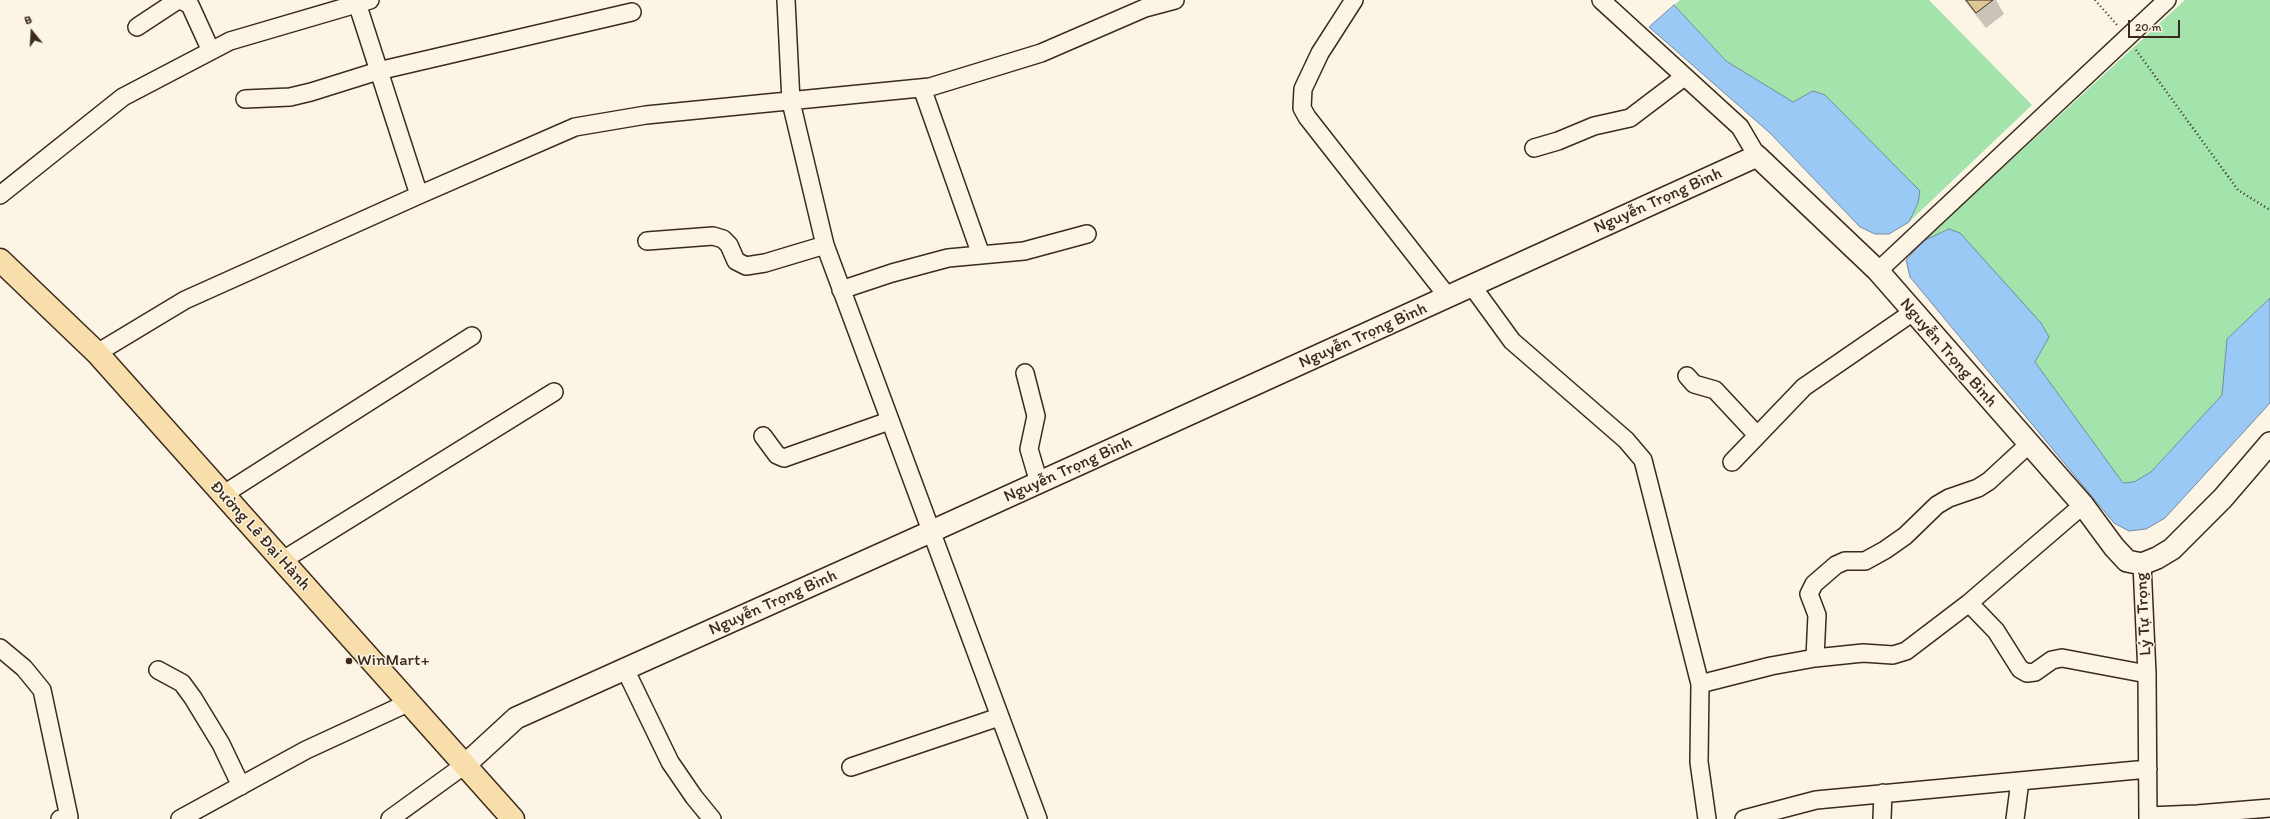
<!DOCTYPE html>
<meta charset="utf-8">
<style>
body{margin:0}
#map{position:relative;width:2270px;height:819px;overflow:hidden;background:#fcf5e5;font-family:Itim,sans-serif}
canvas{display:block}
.north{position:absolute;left:12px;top:12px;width:40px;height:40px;-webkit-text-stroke:3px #fcf5e5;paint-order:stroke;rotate:342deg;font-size:11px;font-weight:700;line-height:16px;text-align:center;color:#3b2a1e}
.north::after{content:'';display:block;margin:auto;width:14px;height:18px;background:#3b2a1e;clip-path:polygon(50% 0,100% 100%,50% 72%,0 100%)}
.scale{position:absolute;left:2128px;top:20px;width:52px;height:18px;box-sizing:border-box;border:2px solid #3b2a1e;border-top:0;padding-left:5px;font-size:12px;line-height:14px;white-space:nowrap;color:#3b2a1e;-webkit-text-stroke:3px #fcf5e5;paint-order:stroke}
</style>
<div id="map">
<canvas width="2270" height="819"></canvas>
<div class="north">B</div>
<div class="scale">20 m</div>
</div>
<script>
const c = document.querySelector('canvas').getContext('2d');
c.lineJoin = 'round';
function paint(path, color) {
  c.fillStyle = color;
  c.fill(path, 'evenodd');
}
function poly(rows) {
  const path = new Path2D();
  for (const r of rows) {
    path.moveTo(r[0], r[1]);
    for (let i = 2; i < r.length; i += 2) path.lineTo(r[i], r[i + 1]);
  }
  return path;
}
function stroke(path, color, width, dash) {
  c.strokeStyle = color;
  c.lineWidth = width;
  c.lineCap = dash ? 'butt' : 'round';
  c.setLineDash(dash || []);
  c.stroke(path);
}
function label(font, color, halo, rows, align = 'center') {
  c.font = font + ' Itim,sans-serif';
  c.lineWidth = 3;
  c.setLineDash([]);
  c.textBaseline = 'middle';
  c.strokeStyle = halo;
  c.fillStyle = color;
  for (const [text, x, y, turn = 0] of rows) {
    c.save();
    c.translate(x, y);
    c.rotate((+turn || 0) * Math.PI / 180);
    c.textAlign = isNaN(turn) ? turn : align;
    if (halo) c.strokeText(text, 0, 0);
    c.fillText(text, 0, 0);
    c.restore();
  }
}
paint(poly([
 [1680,0,1929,0,2032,105,1909,222,1918,203,1813,91,1793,102,1726,61,1674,5],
 [2185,0,2270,0,2270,298,2227,339,2222,395,2151,472,2134,482,2123,483,2035,362,2049,337,1949,229,1923,241]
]), '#a3e3ac');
const water = poly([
 [1674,5,1726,61,1793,102,1813,91,1825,95,1920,191,1918,203,1909,222,1889,234,1875,234,1860,227,1770,133,1649,27,1674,5],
 [1949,229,1960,233,2041,323,2049,337,2035,362,2123,483,2134,482,2151,472,2222,395,2227,339,2270,298,2270,403,2165,518,2146,529,2129,531,2114,523,1910,277,1906,260,1923,241,1949,229]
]);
paint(water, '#9bc9f6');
stroke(water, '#7589a0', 1);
paint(poly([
 [1964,0,1996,0,2004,14,1986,28]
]), '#0003');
const building = poly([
 [1966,0,1993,0,1976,13,1966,0]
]);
paint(building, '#e0c796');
stroke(building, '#3b2a1e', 1);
const minor = poly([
 [356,0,419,195],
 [786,0,791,102,825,245,1038,819],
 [1354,0,1320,53,1303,89,1302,108,1307,117,1448,297],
 [1601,0,1740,127,1757,156],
 [137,27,175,2,181,0,190,5,211,51],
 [922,88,981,255],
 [245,99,290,97,311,92,378,71,632,12],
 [1534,148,1558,141,1594,126,1630,118,1684,77],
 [0,195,123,97,230,41,370,0],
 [647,241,713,236,723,239,729,245,736,261,746,266,765,263,825,245],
 [1878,271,2167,0],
 [1472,286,1512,341,1626,440,1643,460,1700,684,1699,762,1707,819],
 [841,290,892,273,948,258,1024,251,1087,234],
 [97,353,185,300,419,195,575,127,646,115,930,87,1041,53,1145,8,1175,0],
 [1025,373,1036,416,1029,449,1039,483],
 [1687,376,1694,384,1715,390,1757,435],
 [763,436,777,455,784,458,889,421],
 [1732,462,1804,387,1913,312],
 [224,494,472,336],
 [283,560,554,392],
 [2142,564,2147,674,2148,819],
 [1969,603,1996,631,2020,669,2027,673,2035,672,2052,660,2062,658,2147,674],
 [0,648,24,668,42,690,69,817,60,819],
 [1815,658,1817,615,1809,594,1814,584,1836,565,1845,561,1865,561,1885,550,1905,536,1937,505,1949,498,1978,488,1989,481,2028,445],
 [625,669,670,762,694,797,712,819],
 [158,670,182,683,193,698,221,744,241,786],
 [1700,684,1771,666,1815,658,1863,653,1893,655,1906,651,1969,603,2083,505],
 [851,767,999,717],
 [2148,816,2197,814,2270,808],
 [180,819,306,750,410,702],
 [390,819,466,764],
 [1744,819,1816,800,2148,769],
 [1882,819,1883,793],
 [2015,819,2020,781]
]);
const tertiary = poly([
 [466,764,516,718,930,532,1757,156,1878,271,2083,505,2114,547,2127,561,2142,564,2157,558,2172,549,2223,498,2270,443]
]);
const primary = poly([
 [0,260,97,353,513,819]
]);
stroke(minor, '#3b2a1e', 20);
stroke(tertiary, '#3b2a1e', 24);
stroke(primary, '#3b2a1e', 25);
stroke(poly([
 [2095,0,2117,25],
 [2136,50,2238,190,2270,210]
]), '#3b2a1e', 2.5, [1, 3]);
stroke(minor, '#fcf5e5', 17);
stroke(tertiary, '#fcf5e5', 21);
stroke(primary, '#f8deab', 22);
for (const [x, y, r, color] of [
 [349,661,4,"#3b2a1e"]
]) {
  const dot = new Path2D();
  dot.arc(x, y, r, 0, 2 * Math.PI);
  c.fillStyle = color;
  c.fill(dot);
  stroke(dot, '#fcf5e5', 1.5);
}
label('17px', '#3b2a1e', '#fcf5e5', [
 ["Nguyễn Trọng Bình",1658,201,-24],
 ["Nguyễn Trọng Bình",1363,336,-24],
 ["Nguyễn Trọng Bình",1948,353,49],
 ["Nguyễn Trọng Bình",1068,470,-24],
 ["Đường Lê Đại Hành",260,536,48],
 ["Nguyễn Trọng Bình",773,603,-24],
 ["Lý Tự Trọng",2144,614,-93]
]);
label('17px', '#3b2a1e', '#fcf5e5', [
 ["WinMart+",357,661]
], 'left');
</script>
